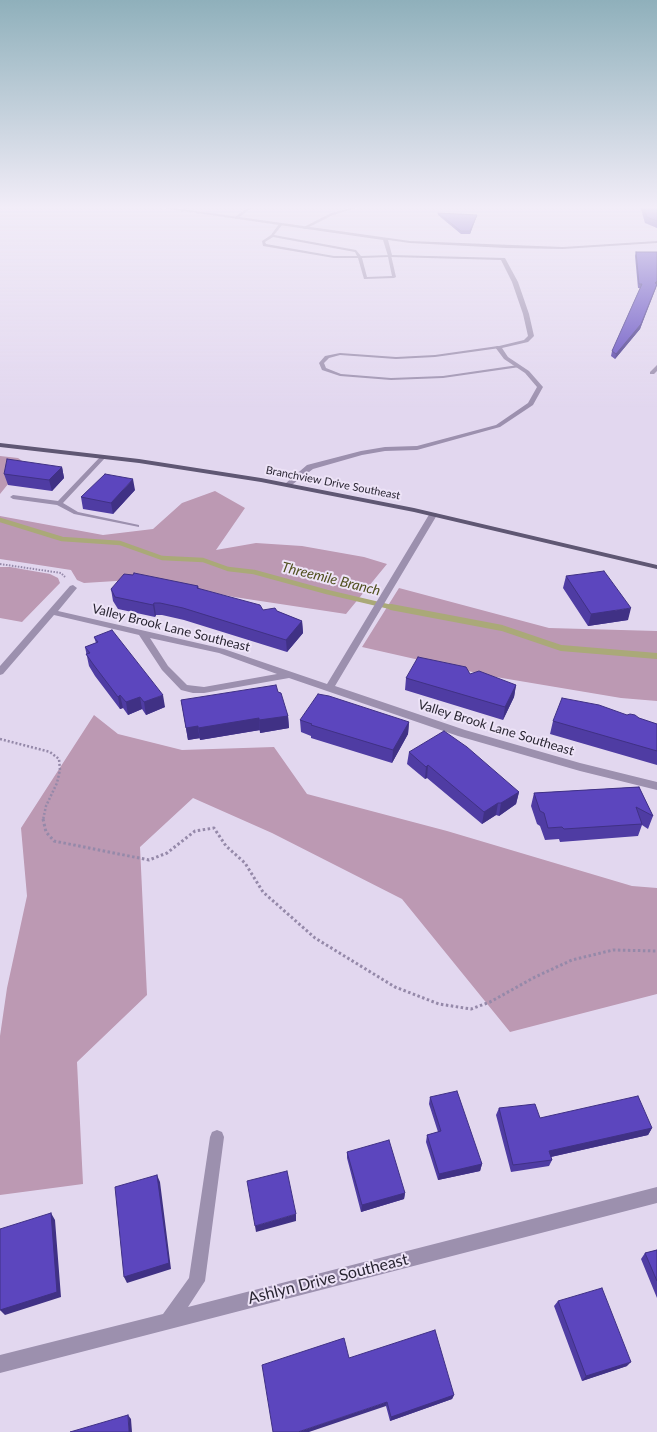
<!DOCTYPE html>
<style>
body{margin:0}
canvas{display:block;background:#e2d7ef}
</style>
<canvas width="657" height="1432"></canvas>
<script>
const c = document.querySelector('canvas').getContext('2d');
c.lineJoin = 'round';
function paint(path, color) {
  c.fillStyle = color;
  c.fill(path, 'evenodd');
}
function poly(rows) {
  const path = new Path2D();
  for (const r of rows) {
    path.moveTo(r[0], r[1]);
    for (let i = 2; i < r.length; i += 2) path.lineTo(r[i], r[i + 1]);
  }
  return path;
}
function stroke(path, color, width, dash) {
  c.strokeStyle = color;
  c.lineWidth = width;
  c.lineCap = dash ? 'butt' : 'round';
  c.setLineDash(dash || []);
  c.stroke(path);
}
function label(font, color, halo, rows, align = 'center') {
  c.font = font + ' Lato,sans-serif';
  c.lineWidth = 4;
  c.setLineDash([]);
  c.textBaseline = 'middle';
  c.strokeStyle = halo;
  c.fillStyle = color;
  for (const [text, x, y, turn = 0] of rows) {
    c.save();
    c.translate(x, y);
    c.rotate((+turn || 0) * Math.PI / 180);
    c.textAlign = isNaN(turn) ? turn : align;
    if (halo) c.strokeText(text, 0, 0);
    c.fillText(text, 0, 0);
    c.restore();
  }
}
paint(poly([
 [0,456,18,458,25,463,0,494],
 [215,491,245,508,216,550,256,543,302,546,364,557,387,564,346,614,234,597,148,579,84,583,77,580,71,570,0,559,0,516,103,535,153,529,182,503],
 [0,567,10,567,50,574,58,578,60,583,22,622,0,618],
 [399,588,549,628,657,631,657,701,621,698,490,676,362,647],
 [94,715,118,734,182,750,274,747,307,794,447,831,632,886,657,888,657,994,510,1032,402,899,272,833,193,798,140,847,147,995,77,1062,83,1184,0,1195,0,1036,7,988,27,896,21,828]
]), '#bc99b3');
stroke(poly([
 [0,520,62,539,120,543,162,558,203,560,228,569,254,572,327,592,395,608]
]), '#aaa978', 4.5);
stroke(poly([
 [391,607,502,628,561,648,657,656]
]), '#aaa978', 6);
stroke(poly([
 [0,564,61,573,65,577]
]), '#9589a9', 2, [1.5, 1.5]);
stroke(poly([
 [0,739,50,752,59,759,60,770,57,783,46,806,43,820]
]), '#9589a9', 2.5, [2, 2]);
stroke(poly([
 [43,819,46,832,54,841,149,860,167,853,195,831,214,828,226,846,245,863,263,892,315,938,395,987,439,1004,471,1009,490,1002,535,977,572,960,613,950,657,951]
]), '#9589a9', 3, [2.5, 2.5]);
paint(poly([
 [186,206,191,206,183,212,181,212,181,210,186,206],
 [250,206,254,206,237,219,235,219,235,217,250,206],
 [357,206,364,206,333,215,305,229,302,228,331,213,357,206],
 [279,224,282,225,274,235,356,250,361,256,391,255,396,277,394,278,364,279,358,258,334,258,263,246,262,241,271,235,279,224],
 [273,237,355,252,357,256,334,256,266,244,265,242,273,237],
 [388,257,392,276,367,277,362,258,388,257],
 [498,346,500,347,500,348,435,357,396,359,340,355,329,358,324,363,326,368,341,374,391,378,443,376,518,365,520,366,520,367,443,378,391,380,340,376,322,370,319,363,325,356,340,353,396,357,435,355,498,346],
 [103,455,106,457,105,458,63,503,78,512,139,525,139,527,74,514,57,505,13,499,10,497,13,495,58,501,101,456,103,455]
]), '#9c90ae');
paint(poly([
 [148,206,161,206,410,241,563,247,657,241,657,243,563,249,506,248,410,243,388,240,392,255,505,258,518,282,529,314,534,336,528,342,502,348,508,357,529,371,543,387,533,405,500,427,417,450,385,451,362,455,313,469,289,487,285,485,286,483,307,465,361,451,385,447,417,446,496,425,528,403,537,387,525,373,504,359,495,347,524,340,528,336,523,314,512,282,501,260,390,257,388,256,383,240,148,206],
 [657,365,657,371,654,374,650,374,650,372,657,365],
 [430,513,436,513,437,515,335,686,465,730,580,763,657,782,657,790,580,771,458,736,289,678,204,693,193,693,181,690,162,670,139,635,54,615,3,674,0,675,0,666,70,586,73,585,77,588,58,611,224,649,327,684,430,513],
 [150,638,219,653,277,674,204,687,187,685,168,666,150,638],
 [217,1130,222,1132,224,1137,205,1281,188,1307,657,1187,657,1203,0,1373,0,1355,163,1314,189,1278,210,1137,212,1132,217,1130]
]), '#9c90ae');
paint(poly([
 [0,443,139,459,261,478,414,508,657,565,657,569,414,512,261,482,139,463,0,447,0,443]
]), '#5f5773');
paint(poly([
 [640,206,657,206,657,228,645,223],
 [438,213,477,215,476,218,470,234,461,234,438,215],
 [636,252,656,285,640,329,615,359,611,356,612,351,640,288,638,288,635,256],
 [62,467,64,478,52,491,8,485,4,474],
 [135,490,113,514,83,509,81,497],
 [133,575,198,586,199,589,263,610,277,611,302,621,303,633,287,652,184,620,162,615,156,615,155,617,118,609,113,601,111,589],
 [566,576,628,620,588,626,563,588],
 [94,637,165,707,146,715,142,709,128,715,123,708,120,709,95,676,89,666,85,647,96,643],
 [470,674,516,685,514,697,503,720,405,690,406,678],
 [278,692,288,716,289,728,260,733,260,730,200,740,200,738,188,740,181,700],
 [627,715,657,724,657,765,550,734,553,721],
 [300,720,409,722,408,734,392,763,311,738,311,736,301,732],
 [409,752,519,792,516,804,499,816,496,815,482,824,427,778,425,779,407,764],
 [639,787,653,816,648,829,642,825,638,836,560,842,559,839,545,840,540,826,537,824,531,806,534,793],
 [430,1097,482,1164,480,1171,438,1180,426,1142,427,1135,438,1132,429,1104],
 [499,1108,540,1118,652,1128,648,1135,551,1157,552,1160,549,1166,511,1172,496,1115],
 [347,1152,405,1193,404,1199,361,1212,347,1158],
 [657,1250,657,1298,641,1259,645,1253],
 [558,1301,627,1366,582,1381,554,1306],
 [349,1358,454,1395,452,1399,390,1421,386,1406]
]), '#4f3ca3');
paint(poly([
 [477,215,476,218,470,234,470,231],
 [657,281,657,284,656,288,640,329,615,359,616,354,655,283],
 [62,467,64,478,52,491,49,480],
 [133,479,135,490,113,514,111,503],
 [154,603,156,615,155,617,153,605],
 [631,608,628,620,588,626,591,614],
 [302,621,303,633,287,652,286,640],
 [516,685,514,697,503,720,505,707],
 [120,695,123,708,120,709,118,697],
 [163,695,165,707,146,715,144,702],
 [140,697,142,709,128,715,126,702],
 [288,716,289,728,260,733,259,720],
 [259,718,260,730,200,740,198,728],
 [409,722,408,734,392,763,393,750],
 [198,726,200,738,188,740,186,728],
 [428,765,427,778,425,779,426,767],
 [519,792,516,804,499,816,501,803],
 [498,803,496,815,482,824,484,812],
 [652,1128,648,1135,546,1158,549,1151],
 [482,1164,480,1171,438,1180,439,1174],
 [157,1175,160,1182,171,1269,127,1283,124,1277],
 [405,1193,404,1199,361,1212,362,1205],
 [51,1213,55,1220,61,1297,5,1315,0,1310],
 [296,1214,296,1221,256,1232,255,1226],
 [631,1362,627,1366,582,1381,586,1376],
 [454,1395,452,1399,390,1421,391,1417],
 [387,1402,386,1406,309,1432,298,1432],
 [128,1415,131,1419,132,1432,129,1432]
]), '#403185');
const building = poly([
 [643,206,657,206,657,221,647,217,643,206],
 [438,213,477,215,470,231,461,231,438,213],
 [636,252,657,252,657,281,655,283,657,284,641,324,616,354,612,351,642,284,639,284,636,252],
 [7,459,62,467,49,480,4,474,7,459],
 [105,474,133,479,111,503,81,497,105,474],
 [604,571,631,608,591,614,566,576,604,571],
 [134,573,198,586,197,588,260,605,263,610,275,608,277,611,302,621,286,640,183,608,160,603,154,603,153,605,115,597,111,589,124,574,133,575,134,573],
 [112,630,163,695,144,702,140,697,126,702,120,695,118,697,93,664,86,654,90,653,85,647,98,642,94,637,112,630],
 [418,657,466,667,470,674,479,671,516,685,505,707,406,678,418,657],
 [276,685,278,692,281,693,288,716,259,720,259,718,198,728,198,726,186,728,181,700,276,685],
 [318,694,329,696,409,722,393,750,311,725,312,724,300,720,318,694],
 [562,698,599,705,627,715,630,714,635,715,639,718,657,724,657,751,553,721,562,698],
 [444,731,467,747,519,792,501,803,498,803,484,812,428,765,426,767,409,752,444,731],
 [639,787,653,816,636,807,642,824,564,829,562,827,548,828,544,813,540,811,534,793,639,787],
 [457,1091,482,1164,439,1174,427,1135,441,1131,430,1097,457,1091],
 [638,1096,652,1128,549,1151,552,1160,513,1165,499,1108,535,1104,540,1118,638,1096],
 [389,1140,405,1193,362,1205,347,1152,389,1140],
 [287,1171,296,1214,255,1226,247,1181,287,1171],
 [157,1175,169,1263,124,1277,115,1187,157,1175],
 [51,1213,57,1292,0,1310,0,1229,51,1213],
 [657,1250,657,1281,645,1253,657,1250],
 [602,1288,631,1362,586,1376,558,1301,602,1288],
 [435,1330,454,1395,391,1417,387,1402,298,1432,273,1432,262,1365,344,1338,349,1358,435,1330],
 [128,1415,129,1432,70,1432,128,1415]
]);
paint(building, '#5c46be');
stroke(building, '#403185', 1);
const sky = c.createLinearGradient(0, 0, 0, 407);
sky.addColorStop(0, '#8fb0bb');
sky.addColorStop(0.51, '#f2edf8');
sky.addColorStop(1, '#f2edf800');
c.fillStyle = sky;
c.fillRect(0, 0, 657, 407);
label('11px', '#292532', '#ede3f7', [
 ["Branchview Drive Southeast",333,483,11]
]);
label('13px', '#292532', '#ede3f7', [
 ["Valley Brook Lane Southeast",171,628,14],
 ["Valley Brook Lane Southeast",496,728,17]
]);
label('italic 14px', '#50501e', '#ede3f7', [
 ["Threemile Branch",331,579,14]
]);
label('16px', '#292532', '#ede3f7', [
 ["Ashlyn Drive Southeast",328,1279,-14]
]);
</script>
